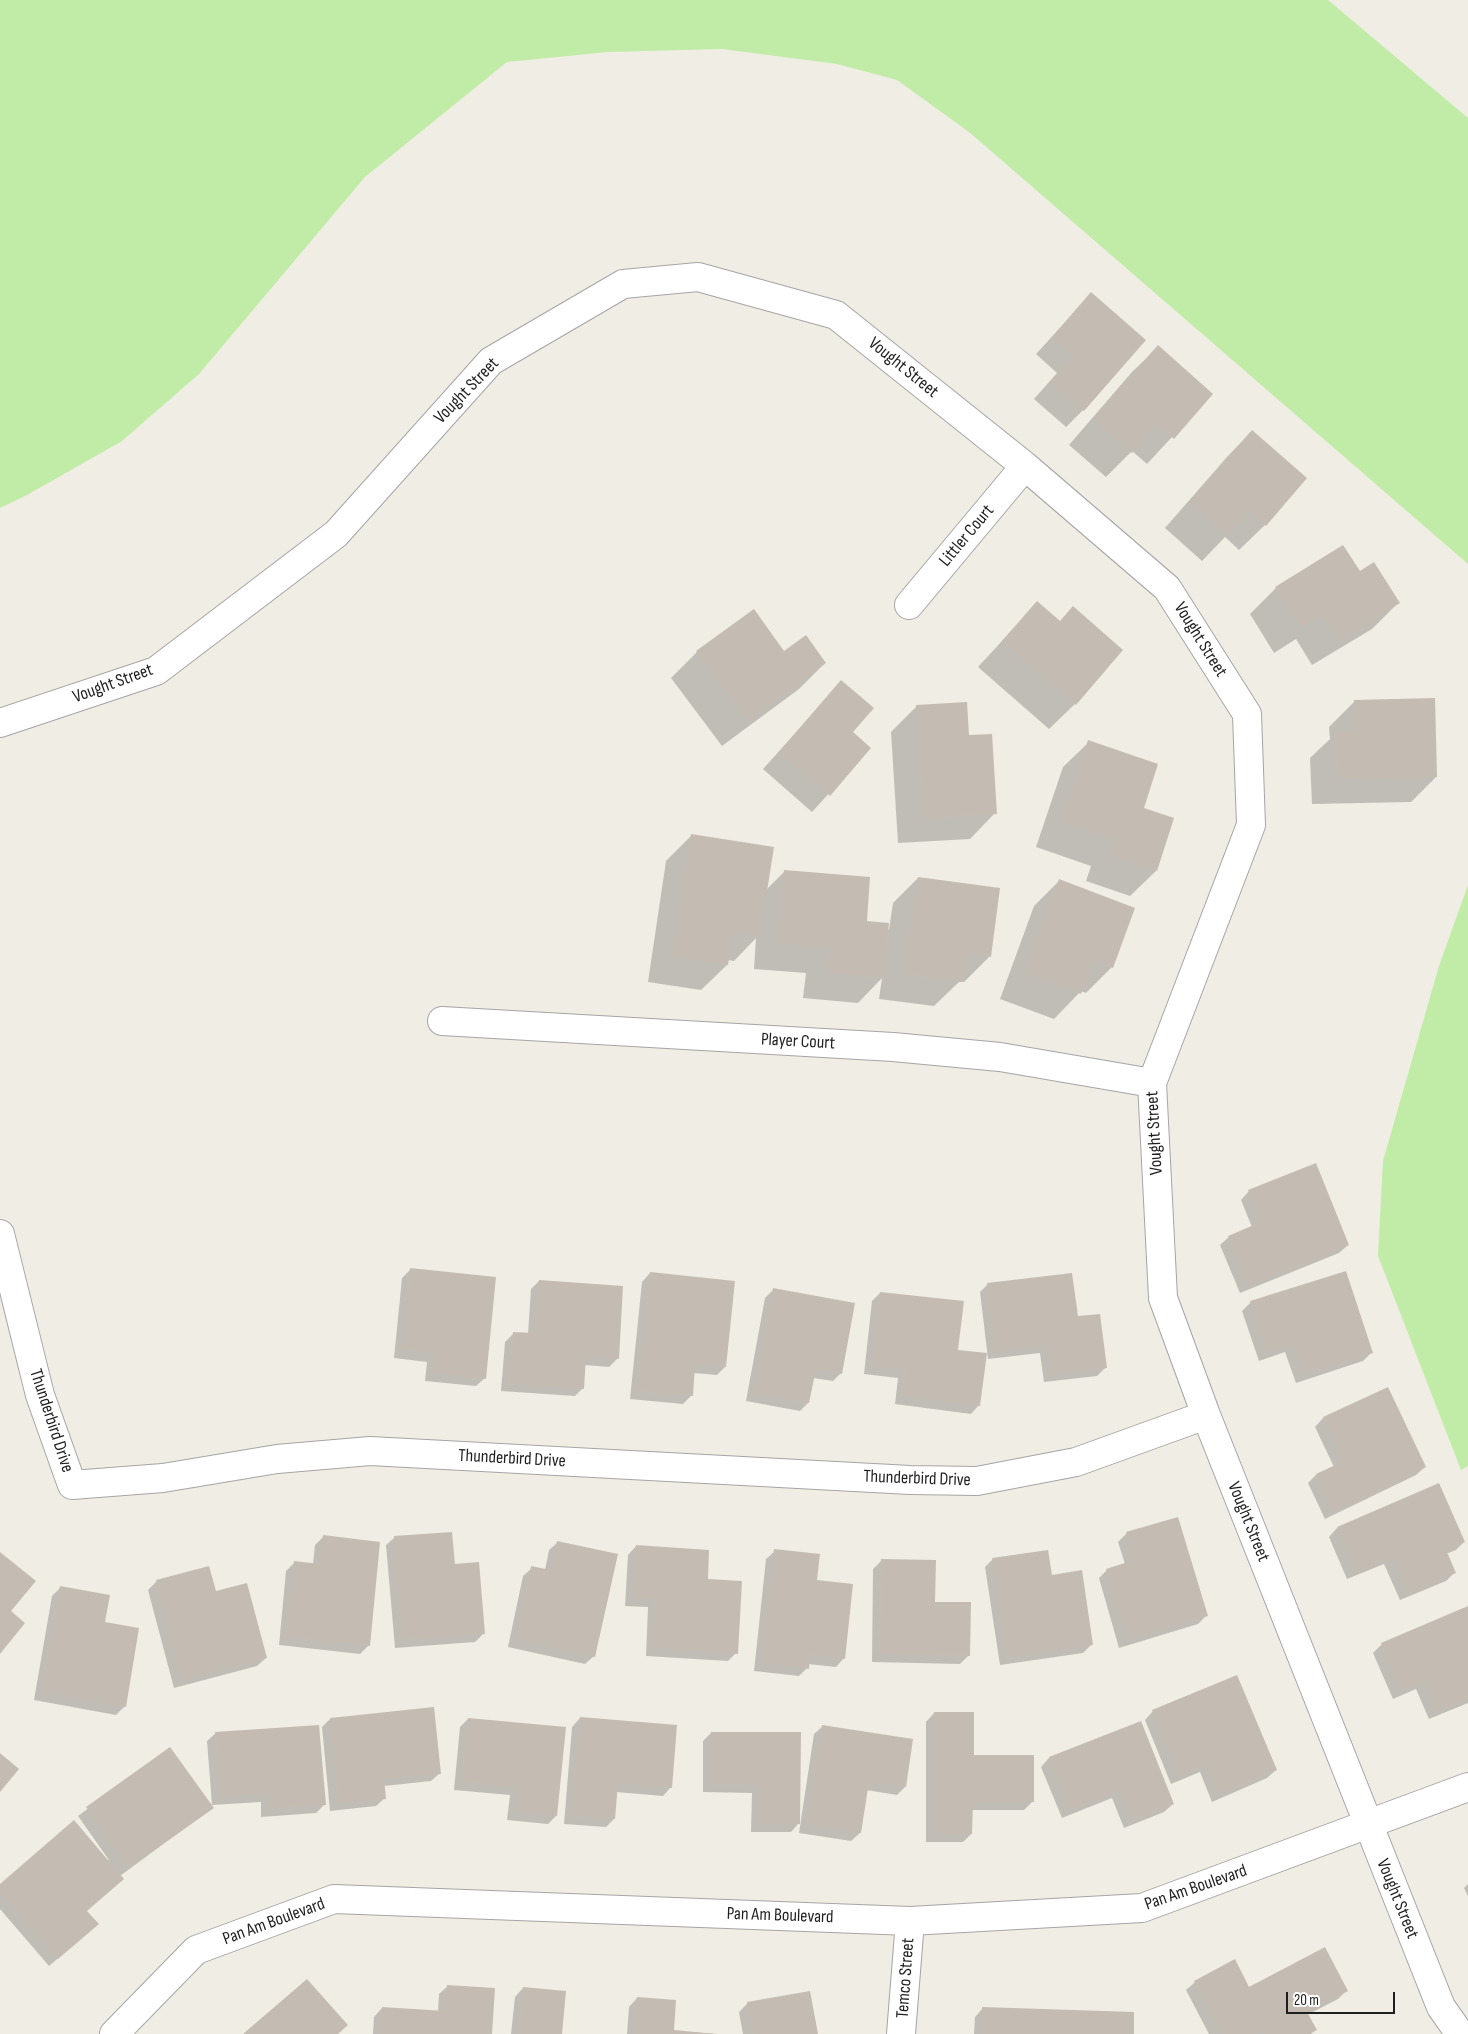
<!DOCTYPE html>
<style>
body{margin:0}
#map{position:relative;width:1468px;height:2034px;overflow:hidden;background:#f0ede4;font-family:"Sofia Sans Condensed",sans-serif}
canvas{display:block}
.scale{position:absolute;left:1286px;top:1992px;width:109px;height:22px;box-sizing:border-box;border:2px solid #1e1e1e;border-top:0;padding-left:6px;font-size:15px;line-height:18px;white-space:nowrap;color:#1e1e1e;-webkit-text-stroke:4px #fff;paint-order:stroke}
</style>
<div id="map">
<canvas width="1468" height="2034"></canvas>
<div class="scale">20 m</div>
</div>
<script>
const c = document.querySelector('canvas').getContext('2d');
c.lineJoin = 'round';
function paint(path, color) {
  c.fillStyle = color;
  c.fill(path, 'evenodd');
}
function poly(rows) {
  const path = new Path2D();
  for (const r of rows) {
    path.moveTo(r[0], r[1]);
    for (let i = 2; i < r.length; i += 2) path.lineTo(r[i], r[i + 1]);
  }
  return path;
}
function stroke(path, color, width, dash) {
  c.strokeStyle = color;
  c.lineWidth = width;
  c.lineCap = dash ? 'butt' : 'round';
  c.setLineDash(dash || []);
  c.stroke(path);
}
function label(font, color, halo, rows, align = 'center') {
  c.font = font + ' "Sofia Sans Condensed",sans-serif';
  c.lineWidth = 5;
  c.setLineDash([]);
  c.textBaseline = 'middle';
  c.strokeStyle = halo;
  c.fillStyle = color;
  for (const [text, x, y, turn = 0] of rows) {
    c.save();
    c.translate(x, y);
    c.rotate((+turn || 0) * Math.PI / 180);
    c.textAlign = isNaN(turn) ? turn : align;
    if (halo) c.strokeText(text, 0, 0);
    c.fillText(text, 0, 0);
    c.restore();
  }
}
paint(poly([
 [0,0,1328,0,1468,118,1468,564,969,132,897,80,837,64,722,49,608,52,507,62,365,177,199,374,122,441,27,495,0,508],
 [1468,885,1468,1466,1461,1470,1378,1256,1383,1161,1439,966]
]), '#c1eca7');
paint(poly([
 [1091,294,1083,410,1066,427,1034,399,1057,373,1036,354],
 [1158,347,1212,394,1147,464,1132,451,1106,477,1069,445,1132,372],
 [1252,431,1265,525,1239,550,1225,537,1202,561,1165,528,1227,457],
 [1343,547,1359,573,1398,603,1372,629,1312,665,1296,639,1274,653,1250,614,1276,588],
 [1037,603,1075,704,1049,729,978,667],
 [753,610,784,652,825,663,799,689,722,746,671,678,697,652],
 [842,681,851,732,870,748,812,812,763,769],
 [1355,701,1436,777,1411,802,1312,804,1310,758,1330,739,1329,727],
 [917,706,968,736,995,813,970,839,898,843,891,732],
 [1089,742,1156,871,1130,896,1086,881,1091,866,1036,847,1063,767],
 [692,835,766,890,784,872,866,922,887,930,889,930,893,903,918,878,989,957,964,982,959,982,934,1006,879,999,882,978,858,1003,803,998,806,973,754,969,756,938,734,961,727,960,727,965,701,990,648,982,666,861],
 [1060,880,1112,967,1086,993,1081,991,1054,1019,1000,999,1034,906],
 [1249,1191,1348,1245,1339,1253,1240,1293,1220,1245,1229,1237,1252,1227,1241,1200],
 [411,1269,485,1378,476,1386,425,1381,427,1362,394,1358,402,1278],
 [650,1273,725,1367,717,1375,693,1373,692,1395,683,1404,630,1399,642,1282],
 [539,1281,618,1358,609,1367,585,1365,583,1388,575,1396,501,1391,505,1342,514,1333,528,1334,531,1289],
 [988,1284,1076,1318,1105,1368,1097,1376,1044,1382,1040,1353,988,1359,980,1292],
 [774,1289,841,1373,833,1381,813,1378,808,1403,800,1411,746,1401,765,1298],
 [880,1293,957,1351,979,1405,971,1414,895,1404,898,1378,864,1374,872,1301],
 [1251,1302,1371,1353,1363,1361,1296,1383,1285,1352,1259,1361,1242,1311],
 [1387,1388,1425,1467,1416,1475,1325,1519,1308,1483,1316,1475,1334,1467,1315,1427,1323,1418],
 [1439,1484,1464,1542,1456,1550,1446,1554,1455,1572,1446,1581,1400,1600,1384,1564,1347,1579,1329,1537,1337,1528],
 [1127,1533,1206,1616,1198,1624,1119,1648,1099,1578,1107,1570,1125,1564,1118,1542],
 [324,1536,369,1645,360,1654,279,1645,286,1571,295,1562,313,1564,315,1545],
 [395,1537,483,1634,475,1642,395,1648,386,1545],
 [558,1542,594,1656,585,1664,508,1647,523,1576,532,1568,545,1570,549,1550],
 [636,1546,707,1580,736,1653,728,1661,646,1656,648,1607,625,1606,628,1555],
 [775,1551,844,1658,836,1667,808,1664,807,1668,799,1676,754,1671,766,1559],
 [993,1559,1051,1576,1091,1645,1083,1653,1000,1665,985,1567],
 [882,1560,934,1603,969,1655,960,1664,872,1662,873,1569],
 [157,1581,215,1593,266,1658,257,1666,174,1688,148,1590],
 [60,1588,104,1623,138,1629,124,1707,116,1715,34,1700,52,1596],
 [1468,1608,1468,1703,1429,1719,1416,1689,1393,1699,1373,1653,1382,1644],
 [1153,1711,1276,1770,1267,1778,1212,1802,1200,1772,1171,1784,1145,1720],
 [934,1713,973,1756,1033,1801,1024,1810,971,1810,971,1834,963,1842,926,1842,926,1722],
 [580,1718,671,1787,663,1796,616,1792,614,1819,606,1827,564,1824,572,1727],
 [330,1719,440,1773,431,1781,384,1786,385,1798,376,1806,330,1811,322,1727],
 [468,1719,556,1816,548,1824,507,1820,510,1795,454,1790,460,1727],
 [1140,1722,1173,1804,1164,1812,1124,1828,1112,1798,1062,1818,1041,1767,1049,1758],
 [823,1726,905,1787,897,1795,866,1790,860,1833,851,1841,799,1833,814,1734],
 [216,1733,324,1805,316,1813,261,1817,261,1802,212,1805,207,1741],
 [711,1733,799,1823,791,1832,751,1832,752,1793,703,1792,703,1741],
 [169,1749,212,1808,120,1876,86,1911,89,1932,49,1966,0,1909,0,1885,109,1860,78,1816],
 [1468,1884,1468,1896,1464,1888],
 [1234,1961,1249,1988,1346,1991,1338,1999,1307,2015,1315,2030,1311,2034,1209,2034,1186,1990,1195,1982],
 [448,1986,491,2034,373,2034,374,2017,382,2008,438,2012,439,1994],
 [523,1988,561,2034,511,2034,515,1997],
 [637,1998,673,2031,718,2034,627,2034,629,2007],
 [748,2003,817,2034,743,2034,739,2012],
 [983,2008,1132,2034,974,2034,975,2017]
]), '#0003');
paint(poly([
 [1091,292,1146,340,1084,411,1050,382,1073,355,1052,337],
 [1158,345,1213,394,1174,439,1157,424,1132,453,1093,419],
 [1252,430,1307,478,1266,526,1249,511,1228,536,1189,502],
 [1343,545,1360,571,1374,562,1400,603,1338,640,1322,615,1300,628,1275,587],
 [1037,601,1060,621,1073,606,1123,650,1076,705,1002,641],
 [754,609,784,651,806,635,826,663,748,721,696,651],
 [841,680,874,708,853,732,871,748,830,796,779,752],
 [1435,698,1437,777,1337,779,1335,731,1355,731,1354,700],
 [967,702,969,735,992,734,997,814,923,818,916,705],
 [1088,740,1158,764,1144,808,1174,818,1157,871,1110,856,1116,840,1061,822],
 [691,834,774,847,760,936,733,932,728,965,672,957],
 [784,870,870,877,867,921,889,923,884,978,828,973,830,948,779,944],
 [918,877,1000,888,991,957,965,954,961,981,904,974],
 [1059,879,1135,908,1113,968,1093,961,1081,994,1024,973],
 [1316,1163,1349,1245,1248,1286,1228,1236,1261,1222,1248,1190],
 [410,1268,496,1277,486,1379,433,1373,435,1354,402,1350],
 [1346,1271,1373,1353,1304,1375,1294,1345,1268,1353,1250,1301],
 [650,1272,735,1281,726,1367,695,1364,693,1396,638,1391],
 [1072,1273,1078,1316,1100,1314,1107,1368,1052,1375,1048,1345,996,1352,987,1283],
 [539,1280,623,1286,619,1359,586,1356,584,1389,509,1384,513,1332,535,1333],
 [773,1288,855,1303,842,1374,816,1369,809,1403,754,1393],
 [880,1292,964,1301,958,1350,987,1353,980,1406,902,1396,905,1370,871,1366],
 [1388,1387,1426,1467,1334,1512,1316,1474,1344,1461,1323,1417],
 [1439,1483,1465,1542,1446,1550,1456,1573,1409,1593,1392,1556,1356,1572,1337,1527],
 [1178,1517,1208,1616,1128,1640,1106,1569,1134,1560,1126,1532],
 [452,1532,455,1564,479,1562,485,1634,403,1640,394,1536],
 [323,1535,380,1542,370,1646,286,1637,294,1561,320,1564],
 [557,1541,618,1554,595,1657,515,1639,531,1566,551,1570],
 [636,1545,709,1550,708,1579,742,1581,738,1654,653,1648,656,1599,633,1598],
 [774,1549,820,1554,817,1580,853,1584,845,1659,810,1655,809,1669,762,1663],
 [1048,1550,1052,1575,1082,1570,1093,1645,1008,1658,992,1558],
 [0,1552,36,1581,11,1611,25,1623,0,1654],
 [881,1559,936,1560,935,1602,971,1602,970,1656,880,1654],
 [209,1566,216,1591,247,1583,267,1658,182,1680,156,1580],
 [60,1586,110,1595,105,1622,139,1628,126,1707,41,1692],
 [1468,1606,1468,1699,1437,1712,1425,1681,1401,1691,1381,1643],
 [1237,1675,1277,1770,1220,1794,1208,1764,1180,1776,1152,1710],
 [434,1707,441,1774,384,1779,386,1799,338,1804,330,1718],
 [934,1712,974,1712,974,1755,1034,1755,1034,1802,973,1802,972,1834,934,1834],
 [580,1717,677,1725,672,1788,618,1783,615,1819,572,1816],
 [468,1718,566,1727,557,1816,515,1812,517,1787,462,1782],
 [1141,1721,1174,1804,1132,1821,1120,1791,1070,1810,1049,1757],
 [319,1725,326,1805,269,1809,268,1794,220,1797,215,1732],
 [822,1725,913,1739,906,1787,869,1782,861,1833,807,1825],
 [711,1732,801,1732,800,1824,759,1824,759,1785,711,1784],
 [170,1747,214,1808,129,1868,86,1807],
 [0,1753,19,1769,0,1792],
 [74,1820,124,1879,87,1911,99,1924,58,1959,0,1892,0,1884],
 [1325,1947,1348,1991,1307,2012,1317,2030,1309,2034,1262,2034,1260,2031,1254,2034,1222,2034,1194,1981,1235,1959,1249,1987],
 [307,1979,348,2025,338,2034,243,2034],
 [447,1985,495,1988,492,2034,380,2034,382,2007,445,2011],
 [523,1987,566,1991,562,2034,518,2034],
 [810,1991,818,2034,753,2034,747,2002],
 [637,1997,676,2000,674,2030,716,2034,634,2034],
 [982,2007,1134,2012,1134,2034,982,2034]
]), '#c4bcb3');
const street = poly([
 [909,605,1025,466],
 [0,723,156,671,336,534,491,361,623,284,698,277,836,315,1025,466,1167,588,1247,714,1251,825,1152,1083,1163,1298,1206,1415,1441,2007,1460,2034],
 [442,1021,893,1047,1000,1057,1152,1083],
 [0,1234,40,1395,72,1485,163,1478,277,1459,370,1451,910,1480,977,1481,1076,1462,1206,1415],
 [114,2034,196,1950,334,1899,910,1921,1142,1908,1468,1787],
 [901,2034,910,1921]
]);
stroke(street, '#a5a5a5', 30);
stroke(street, '#fff', 28);
label('18px', '#1e1e1e', '#fff', [
 ["Vought Street",903,368,39],
 ["Vought Street",467,391,-46],
 ["Littler Court",967,536,-50],
 ["Vought Street",1200,640,58],
 ["Vought Street",113,684,-20],
 ["Player Court",798,1042,3],
 ["Vought Street",1155,1133,-93],
 ["Thunderbird Drive",51,1421,72],
 ["Thunderbird Drive",512,1459,3],
 ["Thunderbird Drive",917,1479,2],
 ["Vought Street",1248,1522,68],
 ["Pan Am Boulevard",1196,1888,-19],
 ["Vought Street",1397,1899,68],
 ["Pan Am Boulevard",780,1916,2],
 ["Pan Am Boulevard",274,1922,-20],
 ["Temco Street",906,1978,-86]
]);
</script>
